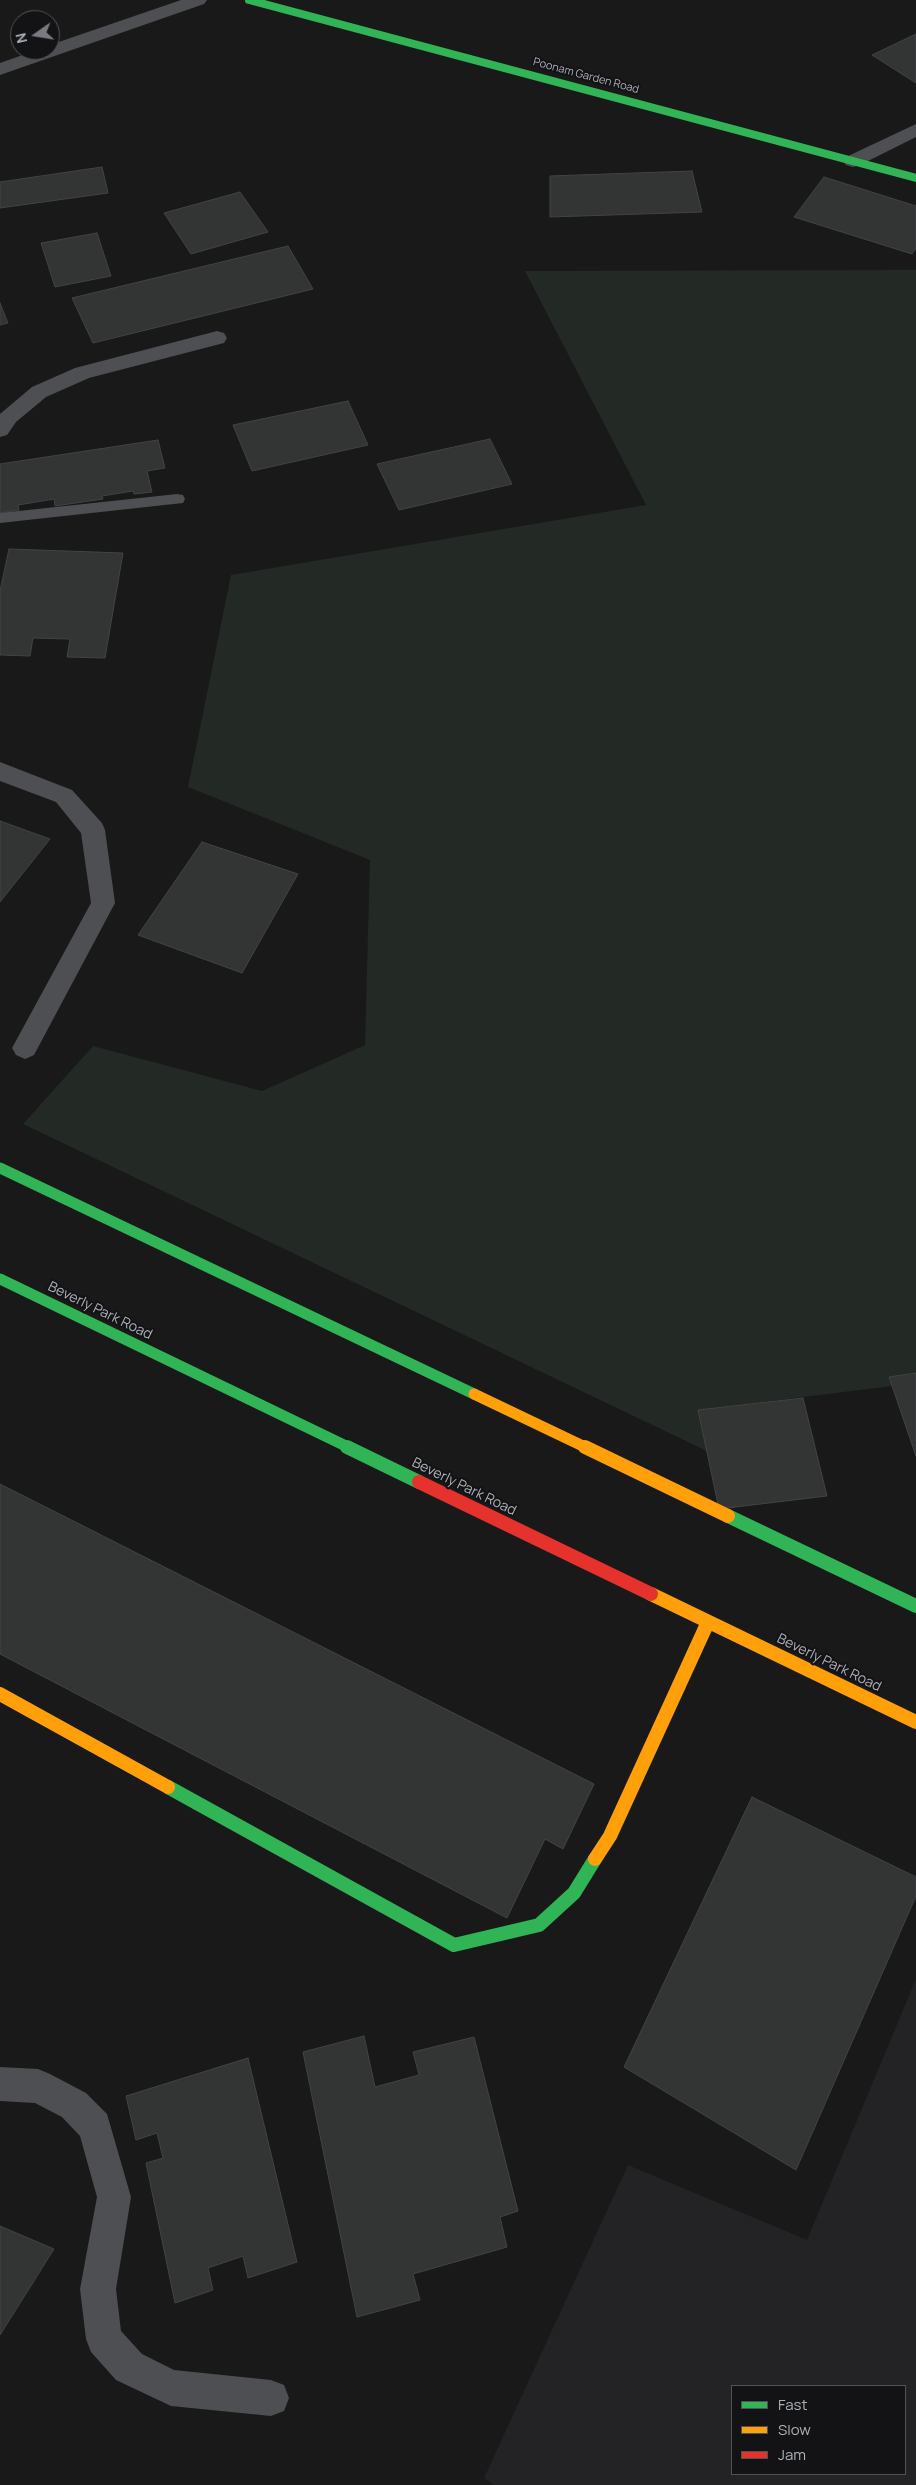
<!DOCTYPE html>
<style>
body{margin:0}
#map{position:relative;width:916px;height:2485px;overflow:hidden;background:#191919;font-family:Manrope,sans-serif}
canvas{display:block}
.legend{position:absolute;left:731px;top:2385px;width:175px;height:90px;box-sizing:border-box;background:#131315;border:1px solid #505256;margin:0;padding:6px 9px;list-style:none;font-size:15px;color:#acb0b8}
.legend li{display:flex;align-items:center;gap:10px;height:25px}
.legend b{width:25px;border:1px solid #505256}
.north{position:absolute;left:10px;top:10px;width:50px;height:50px;box-sizing:border-box;background:#131315;border:1px solid #505256;border-radius:50%;rotate:257deg;font-size:14px;font-weight:700;line-height:20px;text-align:center;color:#acb0b8}
.north::after{content:'';display:block;margin:auto;width:18px;height:22px;background:#797b80;clip-path:polygon(50% 0,100% 100%,50% 72%,0 100%)}
</style>
<div id="map">
<canvas width="916" height="2485"></canvas>
<ul class="legend">
<li><b style="height:6px;background:#30b455"></b>Fast</li>
<li><b style="height:6px;background:#ff9f0a"></b>Slow</li>
<li><b style="height:6px;background:#e5322d"></b>Jam</li>
</ul>
<div class="north">N</div>
</div>
<script>
const c = document.querySelector('canvas').getContext('2d');
c.lineJoin = 'round';
function paint(path, color) {
  c.fillStyle = color;
  c.fill(path, 'evenodd');
}
function poly(rows) {
  const path = new Path2D();
  for (const r of rows) {
    path.moveTo(r[0], r[1]);
    for (let i = 2; i < r.length; i += 2) path.lineTo(r[i], r[i + 1]);
  }
  return path;
}
function stroke(path, color, width, dash) {
  c.strokeStyle = color;
  c.lineWidth = width;
  c.lineCap = dash ? 'butt' : 'round';
  c.setLineDash(dash || []);
  c.stroke(path);
}
function label(font, color, halo, rows, align = 'center') {
  c.font = font + ' Manrope,sans-serif';
  c.lineWidth = 4;
  c.setLineDash([]);
  c.textBaseline = 'middle';
  c.strokeStyle = halo;
  c.fillStyle = color;
  for (const [text, x, y, turn = 0] of rows) {
    c.save();
    c.translate(x, y);
    c.rotate((+turn || 0) * Math.PI / 180);
    c.textAlign = isNaN(turn) ? turn : align;
    if (halo) c.strokeText(text, 0, 0);
    c.fillText(text, 0, 0);
    c.restore();
  }
}
paint(poly([
 [916,1979,916,2485,494,2485,484,2478,628,2165,807,2240],
 [732,2386,905,2386,905,2474,732,2474]
]), '#232325');
paint(poly([
 [916,270,916,1383,715,1408,711,1453,23,1124,93,1046,262,1091,365,1045,370,860,188,787,231,575,646,505,525,271]
]), '#232924');
const building = poly([
 [916,34,916,83,872,55,916,34],
 [102,167,108,193,0,208,0,182,102,167],
 [692,171,702,212,550,217,550,176,692,171],
 [824,177,916,206,916,248,912,254,794,217,824,177],
 [240,192,268,232,191,254,164,213,240,192],
 [97,233,111,276,55,287,41,243,97,233],
 [288,246,313,289,93,343,72,298,288,246],
 [0,303,8,323,0,325,0,303],
 [348,401,368,445,252,471,233,425,348,401],
 [490,439,512,484,399,510,377,464,490,439],
 [158,440,165,468,147,471,152,492,134,494,133,491,102,496,103,499,55,506,54,499,18,505,19,510,0,513,0,464,158,440],
 [9,549,123,553,105,658,67,657,70,639,33,638,30,656,0,655,0,591,9,549],
 [0,821,50,839,0,902,0,821],
 [202,842,298,874,242,973,138,935,202,842],
 [916,1373,916,1456,889,1377,916,1373],
 [803,1398,827,1496,719,1509,698,1410,803,1398],
 [0,1484,594,1784,563,1849,545,1839,507,1918,0,1654,0,1484],
 [752,1797,916,1877,916,1896,796,2170,624,2067,752,1797],
 [364,2036,375,2087,419,2075,413,2052,474,2037,518,2211,500,2217,507,2247,413,2274,420,2300,357,2317,303,2052,364,2036],
 [248,2058,297,2262,248,2278,243,2256,208,2268,213,2290,175,2303,146,2163,163,2158,157,2133,136,2140,126,2096,248,2058],
 [0,2226,54,2249,0,2335,0,2226]
]);
paint(building, '#333434');
stroke(building, '#424345', 1);
paint(poly([
 [177,494,183,495,185,499,183,503,0,523,0,513,177,494]
]), '#4e4f52');
paint(poly([
 [181,0,207,0,204,4,0,75,0,63,37,50,50,50,50,45,181,0],
 [916,124,916,137,860,165,853,167,846,165,843,161,846,157,916,124],
 [217,331,224,333,227,338,224,343,89,378,46,397,16,422,7,435,0,437,0,414,32,387,75,368,217,331],
 [0,762,72,790,102,823,105,830,115,903,34,1055,25,1059,16,1055,12,1048,91,903,81,833,56,802,0,781,0,762],
 [0,2067,38,2069,50,2074,86,2093,107,2114,131,2197,116,2289,121,2331,142,2354,174,2370,271,2380,284,2385,289,2398,284,2411,271,2416,171,2406,116,2380,91,2352,86,2339,80,2289,97,2197,80,2136,62,2117,35,2103,0,2101,0,2067]
]), '#4e4f52');
stroke(poly([
 [249,0,916,178]
]), '#30b455', 8);
stroke(poly([
 [0,1168,474,1394],
 [0,1279,350,1448]
]), '#30b455', 11);
stroke(poly([
 [347,1447,419,1482],
 [728,1516,916,1606],
 [168,1787,454,1945,539,1925,574,1893,595,1859]
]), '#30b455', 14);
stroke(poly([
 [474,1394,587,1448]
]), '#ff9f0a', 11);
stroke(poly([
 [585,1447,728,1516],
 [651,1594,916,1722],
 [0,1694,168,1787],
 [595,1859,610,1836,708,1622]
]), '#ff9f0a', 14);
stroke(poly([
 [419,1482,651,1594]
]), '#e5322d', 14);
label('11px', '#acb0b8', '#131315', [
 ["Poonam Garden Road",586,76,15]
]);
label('14px', '#acb0b8', '#131315', [
 ["Beverly Park Road",100,1311,26],
 ["Beverly Park Road",464,1487,26],
 ["Beverly Park Road",829,1663,26]
]);
</script>
